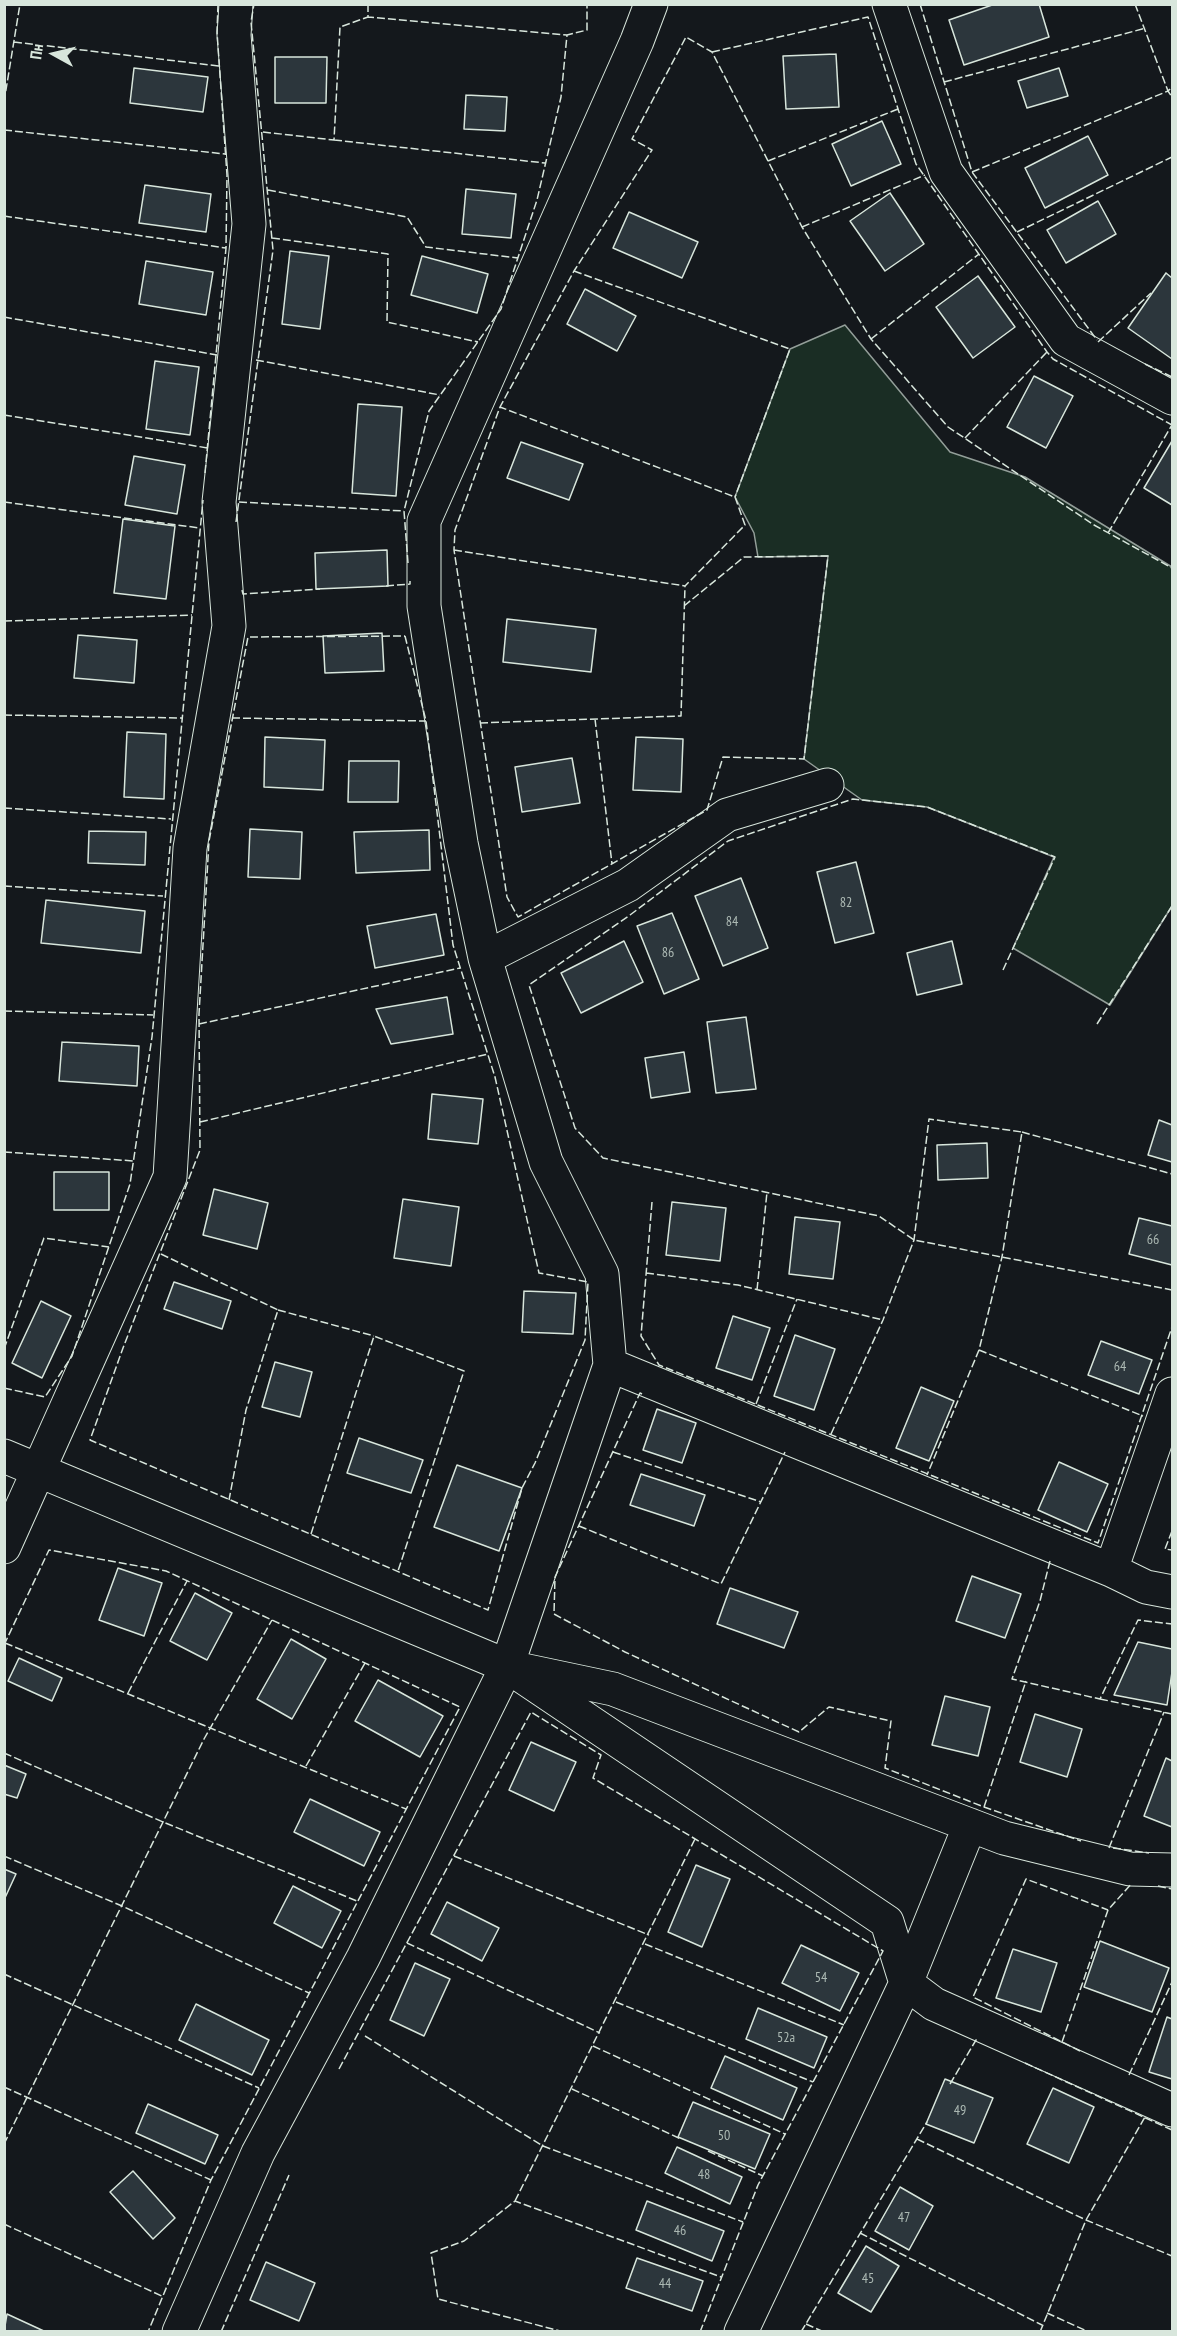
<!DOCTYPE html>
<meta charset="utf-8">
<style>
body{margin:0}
#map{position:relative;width:1177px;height:2336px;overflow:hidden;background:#14181c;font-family:"PT Sans Narrow",sans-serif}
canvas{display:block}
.frame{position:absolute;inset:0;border:6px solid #d8e6dc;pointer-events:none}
.north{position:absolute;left:24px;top:24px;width:60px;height:60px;-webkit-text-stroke:4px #14181c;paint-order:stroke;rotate:278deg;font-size:16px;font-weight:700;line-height:24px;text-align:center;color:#d8e6dc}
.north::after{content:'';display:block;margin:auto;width:21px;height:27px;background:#d8e6dc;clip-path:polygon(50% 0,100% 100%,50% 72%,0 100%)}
</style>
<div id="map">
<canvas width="1177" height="2336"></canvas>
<div class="frame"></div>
<div class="north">Пн</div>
</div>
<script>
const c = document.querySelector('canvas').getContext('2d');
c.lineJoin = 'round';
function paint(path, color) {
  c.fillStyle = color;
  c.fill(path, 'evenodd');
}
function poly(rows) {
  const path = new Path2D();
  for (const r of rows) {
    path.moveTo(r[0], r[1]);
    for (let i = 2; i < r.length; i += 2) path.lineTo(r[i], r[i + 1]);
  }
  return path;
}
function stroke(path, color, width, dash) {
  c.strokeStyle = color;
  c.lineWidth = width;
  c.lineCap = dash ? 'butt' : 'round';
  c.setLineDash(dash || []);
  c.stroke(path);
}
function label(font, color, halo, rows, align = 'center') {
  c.font = font + ' "PT Sans Narrow",sans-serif';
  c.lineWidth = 4.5;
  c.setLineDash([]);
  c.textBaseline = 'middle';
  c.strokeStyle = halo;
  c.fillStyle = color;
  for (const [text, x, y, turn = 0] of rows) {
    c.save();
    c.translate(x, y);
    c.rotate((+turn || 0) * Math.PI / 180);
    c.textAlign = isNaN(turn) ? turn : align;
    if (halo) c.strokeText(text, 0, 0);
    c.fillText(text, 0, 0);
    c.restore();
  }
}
const green = poly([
 [845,325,950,452,1025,477,1172,567,1172,906,1110,1005,1013,948,1054,857,927,807,862,800,804,759,828,556,758,557,754,533,735,497,790,349,845,325]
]);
paint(green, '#1a2d24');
stroke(green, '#939e99', 1.5);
const building = poly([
 [995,4,1039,4,1049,37,964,65,949,20,995,4],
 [836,54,839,107,786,109,783,56,836,54],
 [275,57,327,57,326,103,275,103,275,57],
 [134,68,208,77,203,112,130,103,134,68],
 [1059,68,1068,96,1027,108,1018,81,1059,68],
 [466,95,507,97,505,131,464,129,466,95],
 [882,121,901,164,851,186,832,144,882,121],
 [1088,136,1108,175,1045,208,1025,168,1088,136],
 [145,185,211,194,206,232,139,223,145,185],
 [466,189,516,194,511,238,462,234,466,189],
 [890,193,924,244,885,271,850,221,890,193],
 [1098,201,1116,234,1066,263,1047,230,1098,201],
 [629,212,698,242,682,278,613,248,629,212],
 [290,251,329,256,320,329,282,324,290,251],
 [422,256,488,274,477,313,411,295,422,256],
 [146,261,213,272,206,315,139,304,146,261],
 [1166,273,1172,278,1172,359,1128,328,1166,273],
 [978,276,1015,327,973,358,936,307,978,276],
 [585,289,636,316,617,351,567,324,585,289],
 [155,361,199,367,190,435,146,429,155,361],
 [1034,376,1073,396,1046,448,1007,427,1034,376],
 [358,404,402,407,396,496,352,493,358,404],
 [1172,441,1172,505,1144,488,1172,441],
 [521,442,583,464,569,500,507,478,521,442],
 [134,456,185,465,177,514,125,505,134,456],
 [123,519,175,526,166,599,114,593,123,519],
 [387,550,388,586,316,589,315,553,387,550],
 [507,619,596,629,591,672,503,662,507,619],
 [382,633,384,671,325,673,323,636,382,633],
 [78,635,137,640,134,683,74,678,78,635],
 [127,732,166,734,164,799,124,797,127,732],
 [265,737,325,740,323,790,264,787,265,737],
 [636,737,683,739,681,792,633,790,636,737],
 [572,758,580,803,522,812,515,767,572,758],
 [349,761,399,761,398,802,348,802,349,761],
 [250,829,302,832,300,879,248,877,250,829],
 [429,830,430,870,356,873,354,832,429,830],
 [89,831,146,832,145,865,88,863,89,831],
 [856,862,874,933,835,943,817,872,856,862],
 [741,878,768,948,723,966,695,896,741,878],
 [46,900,145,911,141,953,41,943,46,900],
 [672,913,699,979,664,994,637,926,672,913],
 [436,914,444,955,375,968,367,926,436,914],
 [624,941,643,982,581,1013,561,973,624,941],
 [952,941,962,984,917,995,907,953,952,941],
 [447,997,453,1034,391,1044,376,1009,447,997],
 [746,1017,756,1089,716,1093,707,1022,746,1017],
 [62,1042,139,1046,137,1086,59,1081,62,1042],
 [684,1052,690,1092,651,1098,645,1058,684,1052],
 [432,1094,483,1099,478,1144,428,1139,432,1094],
 [1159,1120,1172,1125,1172,1162,1148,1155,1159,1120],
 [987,1143,988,1178,938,1180,937,1145,987,1143],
 [54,1172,109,1172,109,1210,54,1210,54,1172],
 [214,1189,268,1203,257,1249,203,1235,214,1189],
 [403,1199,459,1207,451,1266,394,1258,403,1199],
 [672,1202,726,1208,720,1261,666,1255,672,1202],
 [795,1217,840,1222,833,1279,789,1274,795,1217],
 [1139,1218,1172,1226,1172,1265,1129,1254,1139,1218],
 [174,1282,231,1301,222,1329,164,1309,174,1282],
 [524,1291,576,1293,573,1334,522,1332,524,1291],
 [41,1301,71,1316,42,1378,12,1363,41,1301],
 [733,1316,770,1328,752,1380,716,1368,733,1316],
 [795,1335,835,1349,814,1410,774,1396,795,1335],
 [1101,1341,1152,1360,1139,1394,1088,1375,1101,1341],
 [275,1362,312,1372,300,1417,262,1407,275,1362],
 [921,1387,954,1401,929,1461,896,1448,921,1387],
 [657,1409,696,1423,682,1463,643,1450,657,1409],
 [359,1438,423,1460,411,1493,347,1473,359,1438],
 [1059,1462,1108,1484,1087,1532,1038,1510,1059,1462],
 [457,1465,522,1488,499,1551,434,1527,457,1465],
 [641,1474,705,1495,694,1526,630,1505,641,1474],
 [118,1568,162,1583,144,1636,99,1620,118,1568],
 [972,1576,1021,1594,1005,1638,956,1621,972,1576],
 [730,1588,798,1612,784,1648,717,1624,730,1588],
 [195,1593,232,1613,207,1660,170,1641,195,1593],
 [291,1639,326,1659,292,1719,257,1699,291,1639],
 [1138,1642,1172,1649,1172,1672,1167,1705,1114,1695,1138,1642],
 [19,1658,62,1678,52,1701,8,1681,19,1658],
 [378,1680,443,1716,420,1757,355,1721,378,1680],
 [945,1696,990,1707,978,1756,932,1745,945,1696],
 [1035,1714,1082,1729,1067,1777,1020,1762,1035,1714],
 [531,1742,576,1762,554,1811,509,1790,531,1742],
 [1166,1758,1172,1761,1172,1827,1144,1816,1166,1758],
 [4,1765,26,1774,17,1798,4,1794,4,1765],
 [310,1799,380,1832,364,1866,294,1832,310,1799],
 [696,1865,730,1879,702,1947,668,1932,696,1865],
 [4,1869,16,1874,4,1900,4,1869],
 [293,1886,341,1911,322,1948,274,1923,293,1886],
 [447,1902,499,1928,482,1961,431,1934,447,1902],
 [1100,1941,1169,1968,1152,2012,1084,1987,1100,1941],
 [801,1945,859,1973,840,2011,782,1983,801,1945],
 [1013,1949,1057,1963,1041,2012,996,1998,1013,1949],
 [415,1963,450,1979,424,2036,390,2020,415,1963],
 [196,2004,269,2040,252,2075,179,2040,196,2004],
 [758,2008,827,2037,814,2068,746,2039,758,2008],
 [1167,2017,1172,2019,1172,2079,1149,2072,1167,2017],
 [725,2056,797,2088,783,2120,711,2088,725,2056],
 [945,2079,993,2098,974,2143,926,2124,945,2079],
 [1053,2088,1094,2107,1069,2163,1027,2144,1053,2088],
 [693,2102,770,2134,755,2169,678,2137,693,2102],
 [148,2104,218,2135,205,2164,136,2133,148,2104],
 [677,2147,742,2177,730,2204,665,2173,677,2147],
 [133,2171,175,2218,153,2239,110,2192,133,2171],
 [900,2187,933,2206,909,2250,875,2231,900,2187],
 [647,2201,724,2231,712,2261,636,2230,647,2201],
 [866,2246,899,2266,871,2312,838,2293,866,2246],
 [637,2258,703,2281,692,2311,626,2288,637,2258],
 [266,2262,315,2283,299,2321,250,2300,266,2262],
 [7,2314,46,2332,4,2332,7,2314]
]);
paint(building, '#2c363c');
stroke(building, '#d8e6dc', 1.5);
const minor = poly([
 [889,4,946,172,1066,340,1172,398],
 [485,958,628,885,727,815,827,785],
 [610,1365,1111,1570,1146,1587,1172,1592],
 [4,1456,507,1666,887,1922,906,1983,934,2004,1172,2110],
 [4,1547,170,1177,190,848,229,626,219,502,249,224,234,35,236,4],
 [1111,1570,1172,1394],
 [523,1670,613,1689,1004,1838,1130,1869,1172,1870],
 [179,2332,258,2153,363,1958,507,1666,610,1365,602,1274,546,1162,485,958,461,843,424,606,424,521,637,41,651,4],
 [741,2332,906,1983,970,1825]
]);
stroke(minor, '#d8e6dc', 35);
stroke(minor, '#14181c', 33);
stroke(poly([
 [368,4,368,17,567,35],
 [920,4,972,172,1097,340],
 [1135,4,1168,91,1172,87],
 [14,42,219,66],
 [712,52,868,17,916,164,1047,352,1053,359,1172,425],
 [944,82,1146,28],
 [4,102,20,4],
 [4,130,225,154],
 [263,132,334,140,340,27,368,17],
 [334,140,545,163],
 [768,161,898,109],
 [972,172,1168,91,1172,97],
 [268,190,407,217,426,247,518,258],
 [4,216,226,248],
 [802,227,925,175],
 [1017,232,1172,157],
 [272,238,388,254,387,322,478,342],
 [574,271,790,349,735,497],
 [4,317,217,355],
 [871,339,979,254],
 [1098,342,1151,293],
 [256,360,440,395],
 [1145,364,1172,377],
 [4,415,208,448],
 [965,438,1047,352],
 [205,473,226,248,227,175,217,32,218,4],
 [4,502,200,528],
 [239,502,404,511],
 [236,522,273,250,251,22,254,4],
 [1108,533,1172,425],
 [454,550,685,586,745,525,735,497,500,407],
 [408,563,404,511,429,411,501,309,537,200,561,97,567,35,587,30,587,4],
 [386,586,410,584,410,581],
 [242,590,243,594,320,589],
 [684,606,744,557,828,556,804,759,723,757,707,810,518,917,507,897,454,550,455,530,500,407,574,271,652,150,632,139,686,37,712,52,802,227,871,339,948,427,1094,525,1172,568],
 [4,621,192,615],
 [405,636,426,721,453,945,495,1077,539,1273,588,1282,585,1340,535,1463,522,1488,488,1610,90,1440,123,1348,200,1150,199,1014,209,841,248,637,405,636],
 [4,715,182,718],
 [232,718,426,721],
 [595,719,612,864],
 [480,723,681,716,685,586],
 [4,808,171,819],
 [4,886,163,896],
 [1003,970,1055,857,927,807,853,799,728,841,630,915,529,985,575,1128,603,1158,879,1216,914,1240,1172,1290],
 [4,1011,153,1015],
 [199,1024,460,968],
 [1097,1024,1172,906],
 [200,1122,488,1054],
 [1022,1132,1172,1174],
 [4,1152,134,1161],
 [652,1202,641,1336,659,1365,1098,1543,1172,1327],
 [161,1254,278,1310,246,1410,229,1500],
 [646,1273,738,1285,883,1320],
 [757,1290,767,1192],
 [278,1310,374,1336],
 [4,1349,44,1238,109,1247],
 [979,1350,1143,1416],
 [4,1388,45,1397,72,1356,130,1184,152,1037,203,500],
 [642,1394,640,1393,555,1577,554,1614,625,1652,799,1732,829,1707,891,1721,885,1768,984,1807,1081,1841],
 [756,1404,797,1299],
 [831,1434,883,1320,914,1240,929,1119,1022,1132,1002,1257,979,1350,927,1475],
 [613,1452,761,1502],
 [579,1526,721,1584,785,1452],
 [1172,1531,1165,1549,1172,1550],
 [311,1534,374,1336,464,1371,398,1571],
 [1050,1561,1040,1601,1012,1679,1100,1699,1138,1620,1172,1624],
 [5,1643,406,1809],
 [4,1645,49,1550,166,1571,460,1707,211,2180,148,2332],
 [128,1693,187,1581],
 [1100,1699,1172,1714],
 [4,1753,163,1822,357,1901],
 [306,1766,365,1663],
 [984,1807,1026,1681],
 [1109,1848,1164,1712],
 [1113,1848,1149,1853],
 [4,1856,122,1906,309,1993],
 [454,1856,649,1935],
 [1158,1886,1172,1889],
 [407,1943,600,2033],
 [645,1944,844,2025],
 [4,1974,259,2088],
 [616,2002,813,2082],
 [365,2036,543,2146,743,2222],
 [1062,2042,1108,1910,1132,1883],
 [593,2046,785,2134],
 [1080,2051,973,1997,1026,1879,1108,1910],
 [1025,2063,1172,2130],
 [339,2069,531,1712,601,1755,593,1778,883,1951,758,2185,700,2332],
 [1129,2075,1172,1982],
 [950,2084,976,2040,979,2042],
 [4,2087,211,2180],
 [572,2089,681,2139],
 [917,2139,1086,2220,1172,2256],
 [4,2144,204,1739,272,1620],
 [708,2151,763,2176],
 [515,2201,695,1839],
 [4,2224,164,2297],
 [860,2233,1042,2325],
 [1047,2313,1089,2332],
 [806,2324,824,2332],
 [221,2332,289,2175],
 [564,2332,438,2299,431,2253,464,2241,515,2201,721,2277],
 [801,2332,927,2122],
 [1040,2332,1086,2220,1145,2117]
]), '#d8e6dc', 1.5, [8, 3]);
label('14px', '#adbab4', null, [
 ["82",846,903],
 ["84",732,922],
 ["86",668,953],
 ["66",1153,1240],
 ["64",1120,1367],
 ["54",821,1978],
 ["52а",786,2038],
 ["49",960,2111],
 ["50",724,2136],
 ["48",704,2175],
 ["47",904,2218],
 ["46",680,2231],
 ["45",868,2279],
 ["44",665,2284]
]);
</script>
